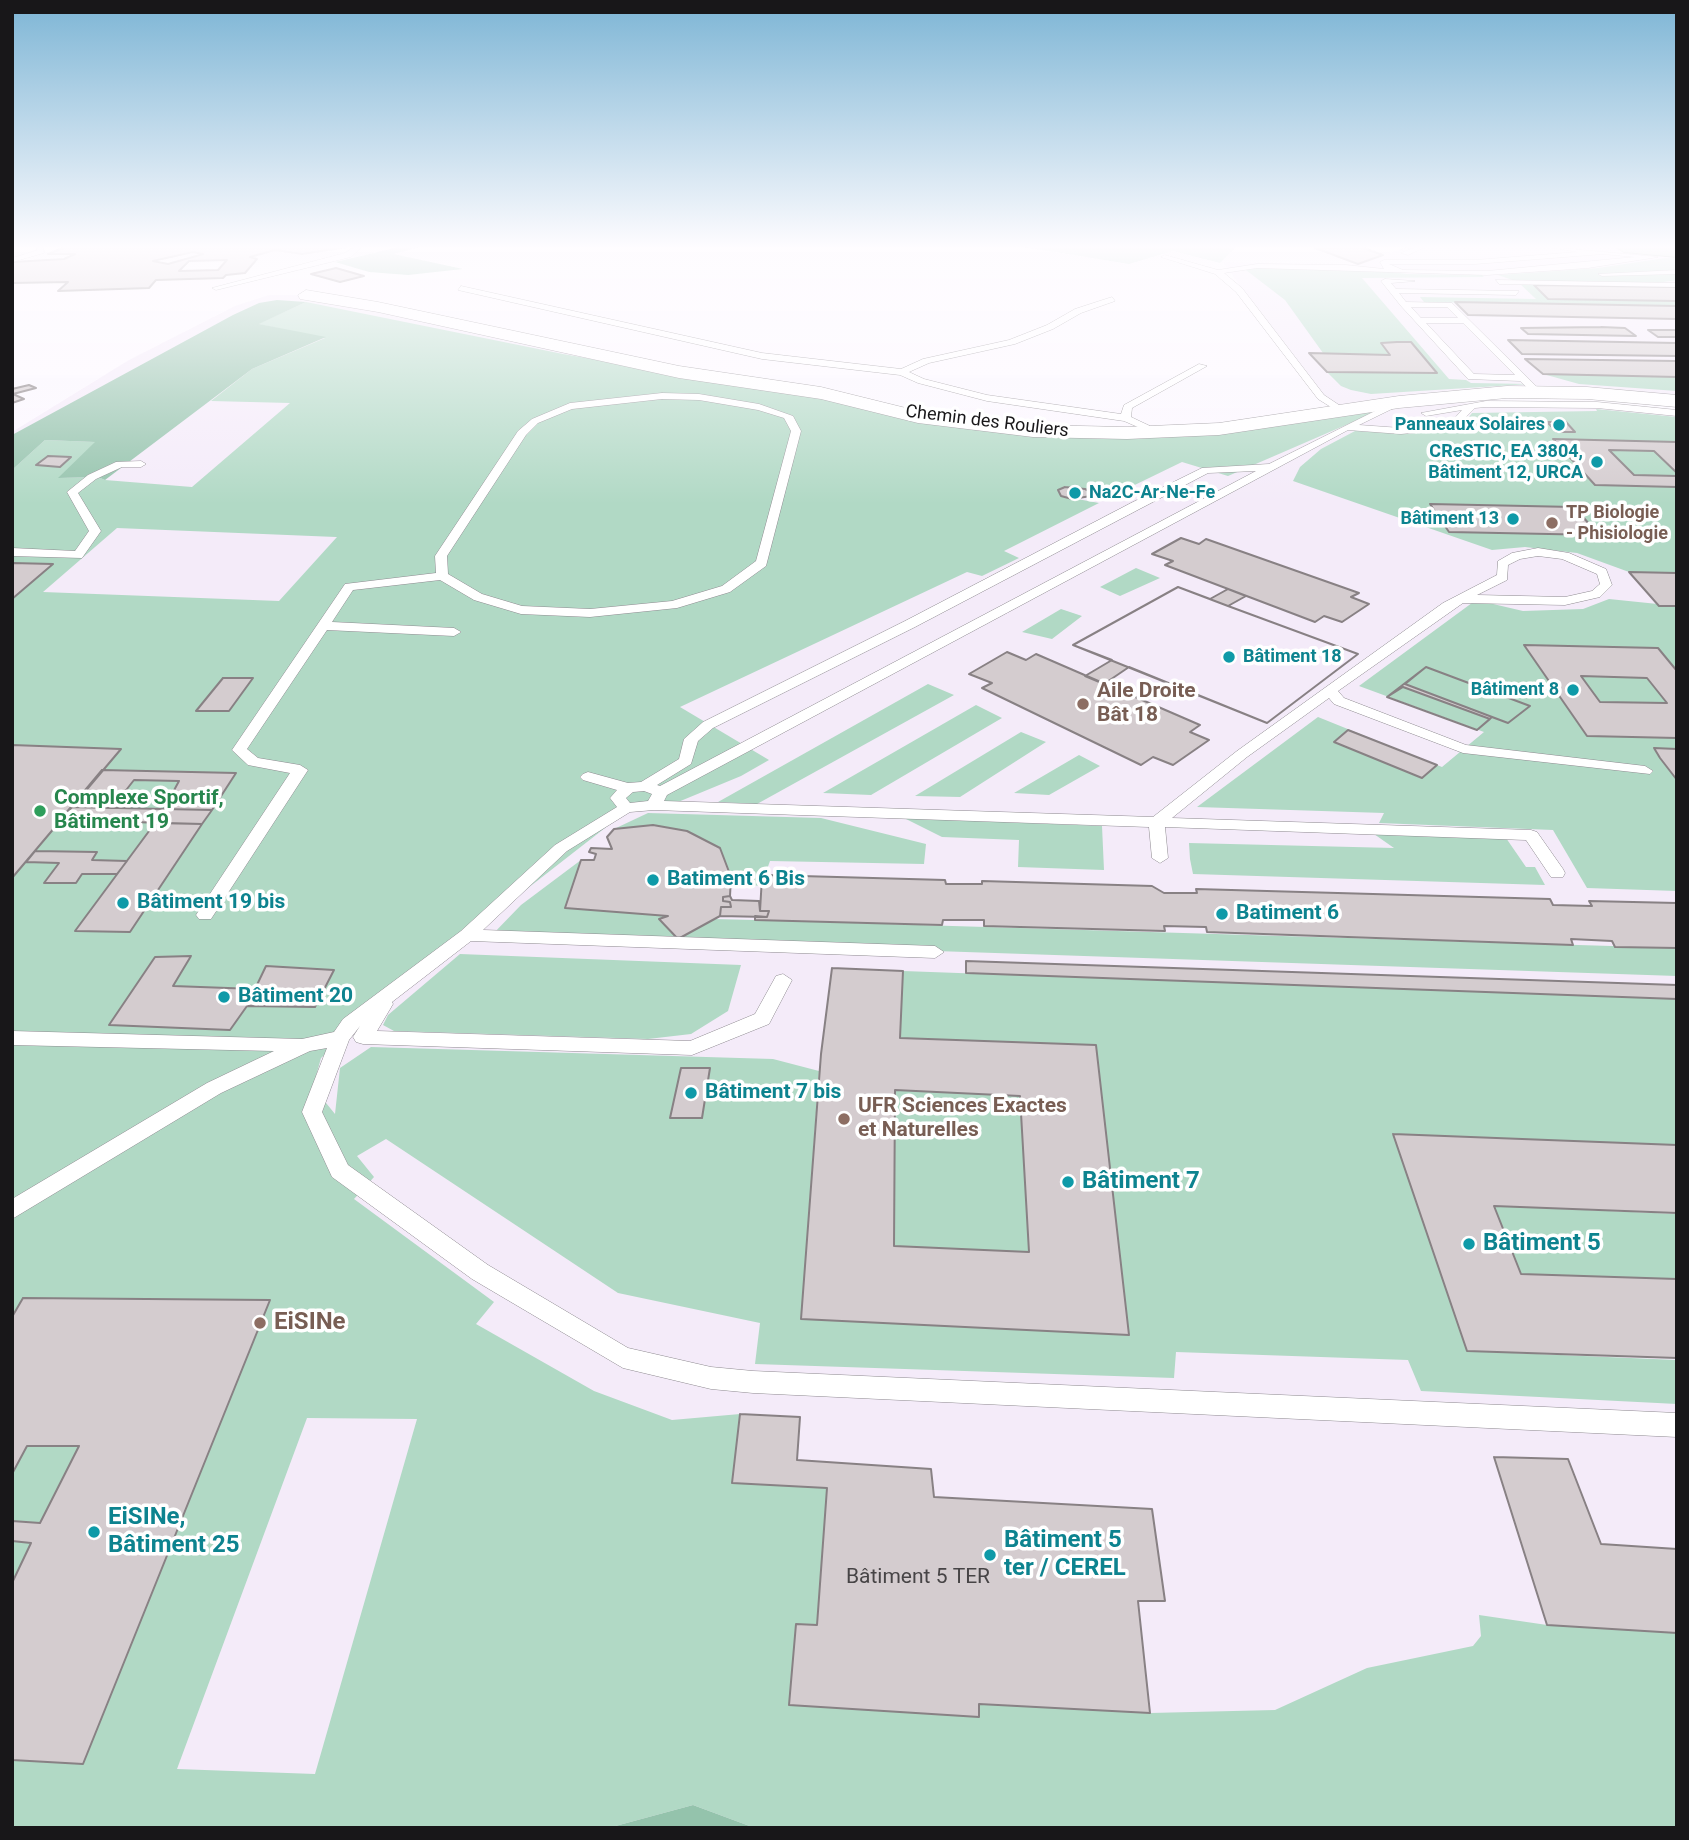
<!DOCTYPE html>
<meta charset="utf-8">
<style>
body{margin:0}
#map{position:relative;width:1689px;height:1840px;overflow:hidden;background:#fcf8ff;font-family:Roboto,sans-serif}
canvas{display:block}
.frame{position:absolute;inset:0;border:14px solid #181719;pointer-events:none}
</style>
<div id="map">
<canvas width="1689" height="1840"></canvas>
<div class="frame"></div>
</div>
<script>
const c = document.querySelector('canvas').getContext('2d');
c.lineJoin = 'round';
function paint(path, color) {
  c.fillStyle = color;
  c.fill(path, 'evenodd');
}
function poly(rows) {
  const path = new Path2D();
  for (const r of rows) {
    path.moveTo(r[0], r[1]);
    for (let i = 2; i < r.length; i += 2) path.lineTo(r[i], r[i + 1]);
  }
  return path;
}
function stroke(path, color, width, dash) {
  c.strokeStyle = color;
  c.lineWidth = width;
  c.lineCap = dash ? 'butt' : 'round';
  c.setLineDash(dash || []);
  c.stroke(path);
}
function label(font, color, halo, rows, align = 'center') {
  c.font = font + ' Roboto,sans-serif';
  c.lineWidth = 7;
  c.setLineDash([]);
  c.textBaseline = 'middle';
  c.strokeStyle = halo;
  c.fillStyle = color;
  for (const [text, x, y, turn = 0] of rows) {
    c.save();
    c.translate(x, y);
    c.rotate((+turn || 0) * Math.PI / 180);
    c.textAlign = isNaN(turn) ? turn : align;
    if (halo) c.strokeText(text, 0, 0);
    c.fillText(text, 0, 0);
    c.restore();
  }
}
paint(poly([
 [1408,247,1624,247,1677,252,1677,401,1537,392,1453,403,1661,408,1677,411,1677,1828,755,1828,693,1805,608,1828,12,1828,12,432,129,360,235,306,269,295,306,295,950,421,1146,433,1341,412,1321,397,1223,262,1357,264]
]), '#f4ebf9');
paint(poly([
 [1025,247,1236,247,1220,263,1173,251,1129,264],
 [1665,258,1677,258,1677,280,1549,299,1677,301,1677,306,1424,302,1420,297,1536,299,1518,282,1498,275,1598,268],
 [1242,267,1346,267,1408,274,1482,275,1484,277,1362,278,1449,379,1466,380,1471,383,1531,384,1371,394,1351,390,1341,386,1327,372,1436,373,1411,342,1398,342,1390,355,1309,353,1323,353,1285,300],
 [306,302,563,354,950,421,1146,433,1399,402,1228,476,1182,462,1112,496,1065,487,1058,490,1061,496,1099,503,1004,551,1019,558,982,576,967,572,680,707,769,760,741,776,666,807,637,803,387,998,321,1058,313,1087,335,1114,340,1068,371,1047,773,1059,819,1071,801,1319,1128,1335,1096,1045,900,1038,903,971,1677,999,1677,1145,1394,1134,1467,1351,1677,1360,1677,1404,1421,1391,1408,1360,1176,1352,1174,1378,755,1364,760,1323,618,1293,386,1139,357,1156,374,1177,354,1199,494,1302,476,1324,594,1391,672,1420,740,1414,733,1483,827,1488,817,1625,796,1624,789,1705,978,1717,979,1704,1150,1713,1275,1710,1367,1668,1473,1646,1481,1636,1479,1615,1547,1625,1677,1633,1677,1828,755,1828,693,1805,608,1828,12,1828,12,470,45,440,96,442,59,478,98,477,105,480,192,487,290,403,211,401,252,369,325,338,258,324],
 [117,528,336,537,337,537,279,601,43,592],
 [307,1418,417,1419,315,1774,177,1769],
 [1543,374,1677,377,1677,391,1579,384],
 [1596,409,1677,417,1677,573,1629,572,1577,553,1525,547,1492,550,1293,481,1300,467,1321,449,1355,431,1428,433,1465,422,1472,413,1597,411],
 [1136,568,1160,578,1120,596,1100,587],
 [1609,599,1677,606,1677,891,1587,888,1553,830,1379,823,1384,813,1197,807,1318,717,1442,767,1484,732,1359,686,1476,600,1523,611,1583,609],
 [1061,609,1082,616,1052,639,1022,632],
 [928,684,954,695,757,804,718,802],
 [976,705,1002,718,871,795,823,793],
 [1021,732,1046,742,960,797,915,796],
 [1079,755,1100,766,1049,795,1014,793],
 [648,813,821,818,926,844,924,864,770,861,761,886,731,883,731,877,720,848,653,825,614,829],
 [904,818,1102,826,1104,870,1018,867,1019,840,942,837],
 [1374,834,1506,838,1526,867,1535,867,1545,885,1193,874,1190,859,1189,843,1394,848],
 [581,860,565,908,668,916,660,920,678,939,713,919,755,920,1677,948,1677,976,491,936,521,905],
 [460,954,741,965,728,1011,691,1034,648,1039,394,1031,383,1025,388,1015],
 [895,1090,1020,1096,1029,1252,894,1246],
 [1494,1206,1677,1214,1677,1280,1521,1274]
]), '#b1d9c5');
paint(poly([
 [400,247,418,247,394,254,463,269,408,275,369,272,335,262],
 [277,300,306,302,259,324,326,337,252,369,105,480,98,477,58,478,95,442,45,440,12,470,12,435,233,315,259,303],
 [693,1805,755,1828,608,1828]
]), '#94c3ac');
const building = poly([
 [66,247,346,247,302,254,275,250,250,257,257,259,245,273,226,275,223,278,156,280,149,288,58,291,68,282,12,283,13,262,64,259,75,254,48,254,66,247],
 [193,252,203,254,168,264,153,261,193,252],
 [227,260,218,270,179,271,189,261,227,260],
 [1360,247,1383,255,1358,264,1315,248,1360,247],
 [336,268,364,276,340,282,311,274,336,268],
 [1534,285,1677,287,1677,301,1548,299,1534,285],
 [1455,302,1677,306,1677,319,1468,315,1455,302],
 [1601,327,1625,328,1636,336,1528,334,1521,328,1601,327],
 [1648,330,1677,330,1677,337,1658,337,1648,330],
 [1508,340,1677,343,1677,356,1522,354,1508,340],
 [1397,342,1411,342,1437,373,1327,372,1309,353,1390,355,1381,343,1397,342],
 [1525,359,1677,361,1677,377,1543,374,1525,359],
 [29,385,36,388,13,394,24,399,12,403,12,389,29,385],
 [1547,422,1566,422,1575,432,1557,432,1547,422],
 [1553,439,1677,442,1677,473,1654,451,1609,450,1634,475,1677,476,1677,487,1595,485,1553,439],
 [48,456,71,457,60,467,36,465,48,456],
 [1065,487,1085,489,1091,492,1091,496,1072,499,1061,496,1058,490,1065,487],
 [1430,504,1574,507,1599,535,1449,532,1430,504],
 [1181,538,1199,544,1206,539,1359,593,1351,597,1369,604,1342,622,1324,616,1315,622,1165,565,1173,561,1152,554,1181,538],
 [12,563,53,564,12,599,12,563],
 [1629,572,1677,573,1677,606,1659,606,1629,572],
 [1178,587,1210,599,1228,589,1246,596,1228,606,1358,654,1267,723,1129,667,1104,684,1085,676,1112,660,1073,645,1178,587],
 [1178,587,1228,606,1358,654,1267,723,1073,645,1178,587],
 [1524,645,1658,648,1677,671,1677,738,1587,736,1524,645],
 [1581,676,1647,678,1667,703,1600,702,1581,676],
 [1007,652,1026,660,1036,654,1200,725,1190,732,1209,740,1173,765,1153,757,1141,765,982,688,992,683,969,674,1007,652],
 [1426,667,1530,706,1508,723,1492,717,1477,730,1387,697,1426,667],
 [1426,667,1530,706,1508,723,1405,684,1426,667],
 [223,678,253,678,229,711,196,711,223,678],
 [1403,687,1490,719,1477,730,1387,697,1403,687],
 [1348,730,1437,765,1422,778,1334,742,1348,730],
 [12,745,121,749,12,878,12,745],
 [1654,748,1677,749,1677,780,1660,758,1654,748],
 [102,770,236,773,212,810,164,809,179,781,134,780,112,808,71,807,102,770],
 [71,807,164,809,212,810,202,824,60,820,71,807],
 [155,823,202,824,130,932,75,931,155,823],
 [653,825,687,831,720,848,731,877,730,896,723,897,723,901,730,902,731,907,721,907,720,916,678,939,659,919,668,916,565,908,581,860,594,860,596,854,589,852,591,848,612,849,607,837,614,829,653,825],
 [35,851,97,852,92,860,127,861,117,874,82,874,76,883,44,883,59,863,26,862,35,851],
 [765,875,945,880,946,884,982,884,982,881,1152,886,1164,893,1197,893,1196,889,1550,899,1553,905,1592,906,1589,901,1677,903,1677,948,1615,947,1612,941,1571,939,1573,945,1207,932,1206,927,1164,926,1165,931,984,926,984,920,943,920,942,925,755,920,755,916,767,917,769,911,760,911,762,877,765,875],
 [730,896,732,900,759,901,760,911,769,911,767,917,720,916,721,907,731,907,730,902,723,901,723,897,730,896],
 [191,956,173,986,255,989,266,966,334,970,315,1007,247,1006,230,1030,109,1025,155,957,191,956],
 [966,961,1677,985,1677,999,966,973,966,961],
 [832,968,903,971,900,1038,1096,1045,1129,1335,801,1319,821,1054,832,968],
 [895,1090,1020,1096,1029,1252,894,1246,895,1090],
 [681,1068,710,1068,702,1118,670,1118,681,1068],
 [1393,1134,1677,1145,1677,1213,1494,1206,1521,1274,1677,1279,1677,1358,1467,1351,1393,1134],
 [23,1298,270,1300,83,1764,12,1760,12,1583,31,1543,12,1541,12,1521,40,1523,79,1446,27,1446,12,1474,12,1317,23,1298],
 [740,1414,800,1417,797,1460,931,1469,934,1497,1152,1509,1165,1601,1138,1601,1150,1713,979,1704,979,1717,789,1705,796,1624,817,1625,827,1488,732,1483,740,1414],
 [1494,1457,1568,1459,1601,1544,1677,1549,1677,1633,1547,1625,1494,1457]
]);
paint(building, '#d4cccf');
stroke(building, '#888184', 2);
const lane = poly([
 [37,247,43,247,44,253,12,262,12,258,32,252,37,250,37,247],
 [354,247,362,247,351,257,216,290,212,288,345,253,354,247],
 [1416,247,1425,247,1408,255,1401,253,1416,247],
 [1549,247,1658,257,1588,268,1487,275,1257,268,1224,273,1242,288,1324,395,1345,409,1347,411,1342,414,1318,399,1236,292,1215,274,1161,257,1165,255,1218,270,1257,264,1346,265,1384,269,1380,262,1384,260,1475,260,1578,252,1549,247],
 [1603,254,1635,257,1487,271,1403,270,1389,264,1475,264,1603,254],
 [1677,270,1677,274,1602,276,1598,274,1677,270],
 [1385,279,1415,281,1391,283,1396,289,1519,291,1516,295,1399,293,1406,302,1452,303,1540,390,1540,394,1534,394,1520,381,1468,379,1401,306,1381,281,1385,279],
 [1411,307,1447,307,1458,318,1421,318,1411,307],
 [1426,323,1463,323,1515,375,1474,374,1426,323],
 [1496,280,1677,283,1677,287,1499,284,1496,280],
 [461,286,762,353,901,369,923,359,1009,340,1047,325,1075,309,1112,297,1115,301,1081,313,1053,329,1015,344,929,363,909,372,924,379,987,395,1121,414,1124,405,1199,364,1207,366,1132,408,1131,417,1150,426,1151,433,1146,436,1141,433,1140,428,1124,421,987,401,918,383,900,375,762,359,458,290,461,286],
 [662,393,699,394,759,404,793,416,801,431,766,566,730,592,677,608,590,617,521,614,474,600,440,580,353,590,332,622,454,628,461,632,454,636,327,630,247,749,258,758,300,765,308,770,211,919,199,919,196,915,290,773,248,765,232,750,345,584,436,573,435,556,518,431,532,419,570,403,662,393],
 [662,399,699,400,758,410,784,418,791,431,756,561,722,586,672,601,590,609,522,606,482,594,448,574,447,556,526,435,538,423,572,409,662,399],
 [1399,399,1402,400,1402,404,1359,425,1401,428,1441,424,1453,420,1462,410,1426,416,1421,413,1486,401,1597,402,1677,410,1677,416,1597,408,1486,407,1475,408,1459,424,1443,430,1401,434,1348,430,667,795,664,801,1153,817,1237,751,1443,603,1497,575,1498,561,1512,553,1538,548,1569,553,1606,569,1612,585,1600,597,1565,605,1463,603,1338,691,1344,698,1466,745,1645,766,1653,771,1650,774,1463,753,1334,704,1329,698,1247,757,1172,818,1531,830,1537,832,1563,869,1565,873,1563,877,1551,877,1526,840,1165,827,1168,858,1160,863,1152,858,1149,827,654,810,630,812,567,851,483,930,935,946,944,952,935,958,471,941,392,1002,393,1004,377,1031,690,1041,755,1014,776,976,783,974,792,980,769,1024,692,1055,363,1044,356,1042,353,1037,360,1026,349,1040,322,1112,348,1165,488,1265,628,1348,711,1367,753,1371,1677,1413,1677,1437,753,1393,711,1389,623,1368,472,1279,332,1177,302,1112,327,1048,310,1051,221,1093,12,1219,12,1199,207,1083,274,1051,12,1045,12,1031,302,1039,334,1032,343,1019,461,931,555,845,617,807,610,798,617,790,583,780,580,777,583,774,588,772,628,783,641,782,679,759,684,739,703,722,905,621,1131,503,1202,468,1269,464,1399,399],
 [1256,471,660,786,657,785,691,764,698,741,713,728,915,627,1208,473,1256,471],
 [1538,556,1562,559,1597,574,1600,584,1592,591,1565,597,1477,595,1507,580,1508,565,1520,559,1538,556],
 [644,791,652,794,648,801,630,803,626,798,633,792,644,791],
 [116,462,141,461,146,464,141,467,122,467,96,479,78,493,101,531,82,558,12,556,12,548,75,551,89,531,67,492,88,475,116,462]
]);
const street = poly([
 [306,290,378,302,679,366,821,387,918,411,1033,425,1127,427,1219,423,1399,396,1507,386,1587,387,1677,395,1677,407,1587,399,1507,398,1399,408,1219,435,1127,439,1033,437,918,423,821,399,679,378,378,312,300,299,298,295,306,290]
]);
const primary = poly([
 [1616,247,1677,247,1677,257,1624,252,1616,247]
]);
stroke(lane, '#8f8b91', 1);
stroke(street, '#8f8b91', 1);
stroke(primary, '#567d59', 2);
paint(lane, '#fff');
paint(street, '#fff');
paint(primary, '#aed2b0');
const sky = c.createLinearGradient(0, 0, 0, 504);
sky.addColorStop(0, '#7db5d5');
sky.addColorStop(0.49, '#fefcff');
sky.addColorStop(1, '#fefcff00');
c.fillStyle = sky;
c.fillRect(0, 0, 1689, 504);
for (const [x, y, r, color] of [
 [1559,425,7,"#0f9aa8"],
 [1597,462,7,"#0f9aa8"],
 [1075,493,7,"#0f9aa8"],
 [1513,519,7,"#0f9aa8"],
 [1552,523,7,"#8d6e63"],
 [1229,657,7,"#0f9aa8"],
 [1573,690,7,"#0f9aa8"],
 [1083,704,7,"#8d6e63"],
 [40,811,7,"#2e9e5b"],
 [653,880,7,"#0f9aa8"],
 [123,903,7,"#0f9aa8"],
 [1222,914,7,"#0f9aa8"],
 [224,997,7,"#0f9aa8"],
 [691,1093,7,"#0f9aa8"],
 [844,1119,7,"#8d6e63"],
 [1068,1182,7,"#0f9aa8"],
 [1469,1244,7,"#0f9aa8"],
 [260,1323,7,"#8d6e63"],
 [94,1532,7,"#0f9aa8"],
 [990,1555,7,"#0f9aa8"]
]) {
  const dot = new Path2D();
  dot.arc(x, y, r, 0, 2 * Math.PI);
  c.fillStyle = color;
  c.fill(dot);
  stroke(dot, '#fff', 2.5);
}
label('18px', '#181719', '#fff', [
 ["Chemin des Rouliers",987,422,7]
]);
label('bold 18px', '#0d838f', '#fff', [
 ["Panneaux Solaires",1545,425],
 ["CReSTIC, EA 3804,",1583,452],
 ["Bâtiment 12, URCA",1583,473],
 ["Na2C-Ar-Ne-Fe",1089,493,"left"],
 ["Bâtiment 13",1499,519],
 ["Bâtiment 18",1243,657,"left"],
 ["Bâtiment 8",1559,690]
], 'right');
label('bold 18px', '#785e54', '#fff', [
 ["TP Biologie",1566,513],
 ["- Phisiologie",1566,534]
], 'left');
label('bold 21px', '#785e54', '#fff', [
 ["Aile Droite",1097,692],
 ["Bât 18",1097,716],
 ["UFR Sciences Exactes",858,1107],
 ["et Naturelles",858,1131]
], 'left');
label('bold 21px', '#27864d', '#fff', [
 ["Complexe Sportif,",54,799],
 ["Bâtiment 19",54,823]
], 'left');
label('bold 21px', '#0d838f', '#fff', [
 ["Batiment 6 Bis",667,880],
 ["Bâtiment 19 bis",137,903],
 ["Batiment 6",1236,914],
 ["Bâtiment 20",238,997],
 ["Bâtiment 7 bis",705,1093]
], 'left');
label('21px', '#474446', null, [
 ["Bâtiment 5 TER",918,1578]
]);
label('bold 24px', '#0d838f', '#fff', [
 ["Bâtiment 7",1082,1182],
 ["Bâtiment 5",1483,1244],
 ["EiSINe,",108,1518],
 ["Bâtiment 25",108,1546],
 ["Bâtiment 5",1004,1541],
 ["ter / CEREL",1004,1569]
], 'left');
label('bold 24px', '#785e54', '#fff', [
 ["EiSINe",274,1323]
], 'left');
</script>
